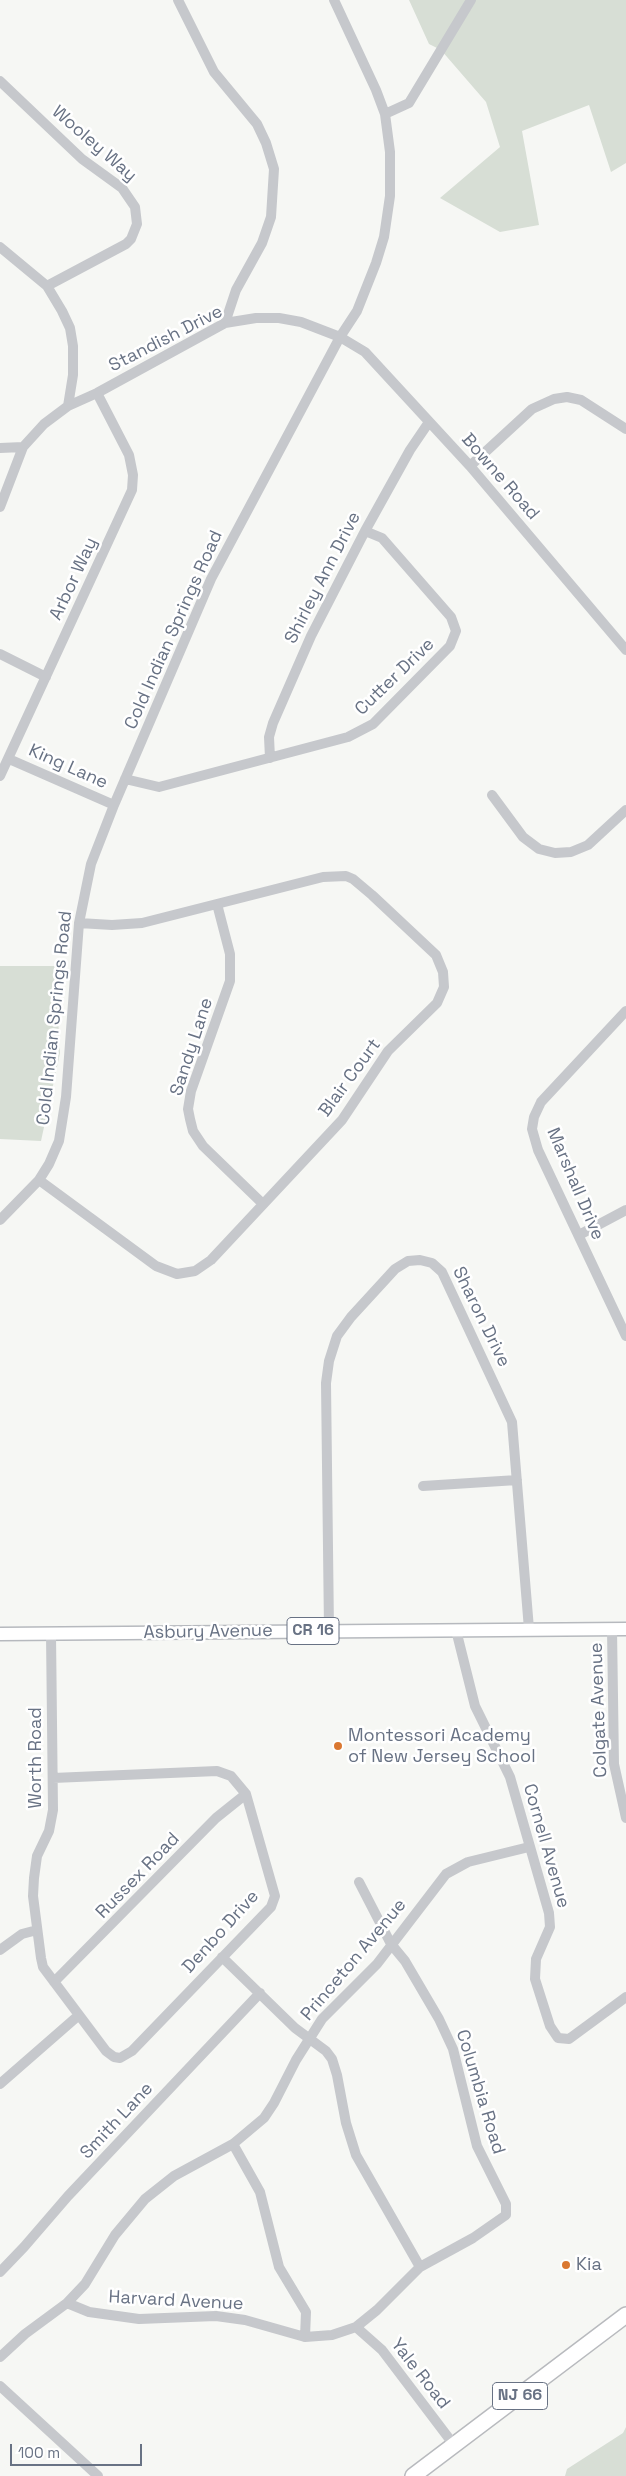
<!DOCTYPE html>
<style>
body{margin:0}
#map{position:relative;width:626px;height:2476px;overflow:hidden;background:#f6f7f4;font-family:"Space Grotesk",sans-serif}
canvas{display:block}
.scale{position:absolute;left:10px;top:2444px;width:132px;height:22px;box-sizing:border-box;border:2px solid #687284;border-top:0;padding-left:6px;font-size:15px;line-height:18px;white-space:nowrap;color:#687284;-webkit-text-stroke:4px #fff;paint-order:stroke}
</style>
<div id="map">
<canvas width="626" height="2476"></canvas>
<div class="scale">100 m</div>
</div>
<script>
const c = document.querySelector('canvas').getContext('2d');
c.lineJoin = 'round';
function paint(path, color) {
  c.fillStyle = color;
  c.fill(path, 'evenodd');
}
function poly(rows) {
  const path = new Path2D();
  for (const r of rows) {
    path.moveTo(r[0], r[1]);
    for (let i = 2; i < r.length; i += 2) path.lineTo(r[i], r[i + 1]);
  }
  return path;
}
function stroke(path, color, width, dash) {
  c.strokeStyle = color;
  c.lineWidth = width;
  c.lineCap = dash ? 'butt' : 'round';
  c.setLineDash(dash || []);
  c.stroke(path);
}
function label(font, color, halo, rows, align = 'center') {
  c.font = font + ' "Space Grotesk",sans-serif';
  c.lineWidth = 5;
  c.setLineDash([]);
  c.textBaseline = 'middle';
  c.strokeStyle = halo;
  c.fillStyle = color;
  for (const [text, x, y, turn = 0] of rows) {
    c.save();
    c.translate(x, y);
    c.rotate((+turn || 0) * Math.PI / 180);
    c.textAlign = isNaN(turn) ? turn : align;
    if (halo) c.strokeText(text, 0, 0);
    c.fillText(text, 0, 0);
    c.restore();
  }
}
paint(poly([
 [409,0,626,0,626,163,611,172,589,105,522,131,539,225,500,232,440,198,500,147,486,102,441,50,429,44],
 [0,966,55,966,60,1053,41,1141,0,1139],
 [626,2427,626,2476,565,2476,567,2469,623,2433]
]), '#d7ded5');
const major = poly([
 [0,1634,626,1629]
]);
const highway = poly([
 [413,2476,626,2315]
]);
stroke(major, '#b6b9be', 15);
stroke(highway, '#b8babe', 18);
stroke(poly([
 [178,0,214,72,257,124,266,143,274,169,271,217,262,243,236,290,225,323],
 [0,81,82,159,122,188,135,207,137,224,131,239,126,244,47,286],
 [385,114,409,103,471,0],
 [0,247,47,286,62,311,70,328,73,346,73,375,68,406,44,424,23,447,0,448],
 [68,406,97,393,225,323,256,318,279,318,301,322,340,337,365,352,470,466,626,650],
 [470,466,532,409,554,399,567,397,581,400,626,429],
 [0,507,23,447],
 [0,654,46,677],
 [270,758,269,737,273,723,311,636,365,531,410,450,429,422],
 [9,759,114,805],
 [0,776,132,490,133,475,129,455,97,393],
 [125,779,159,787,348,737,373,724,450,646,456,631,451,617,382,538,365,531],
 [492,795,523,837,539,849,555,853,571,852,588,845,626,810],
 [217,904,230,954,230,981,191,1091,188,1109,190,1119,193,1131,203,1146,263,1204],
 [626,1011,541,1102,534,1117,532,1129,538,1150,626,1336],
 [39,1180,156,1266,177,1274,195,1271,211,1260,342,1120,388,1051,437,1003,444,987,443,972,436,955,372,895,353,879,346,876,323,877,142,923,112,925,79,923],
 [0,1220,39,1180,49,1164,59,1141,66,1097,79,923,91,864,114,805,211,579,340,337,357,311,376,263,384,237,390,196,390,152,385,114,376,90,334,0],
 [579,1235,626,1210],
 [423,1486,517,1480],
 [612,1629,614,1764,626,1818],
 [329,1630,326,1383,329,1361,337,1336,351,1317,395,1269,408,1261,420,1260,432,1263,442,1272,512,1422,529,1629],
 [456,1630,475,1706,510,1777,549,1913,550,1927,536,1959,535,1979,550,2026,558,2038,569,2039,626,1997],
 [51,1634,53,1810,49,1831,37,1856,34,1878,33,1896,41,1958,43,1967,106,2051,114,2057,120,2058,132,2051,271,1907,275,1896,246,1794,231,1776,217,1771,53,1778],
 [0,1950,22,1934,37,1930],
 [222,1957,295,2028,326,2051,332,2059,337,2075,346,2123,356,2155,420,2267],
 [54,1982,216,1818,246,1794],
 [0,2084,79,2015],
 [233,2144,260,2192,279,2267,306,2312,305,2337],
 [0,2272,24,2247,68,2196,260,1993],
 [67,2303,89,2312,139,2319,216,2316,245,2320,305,2337,332,2335,356,2327,377,2310,420,2267,473,2238,506,2215,506,2204,477,2146,453,2049,439,2019,405,1961,391,1944,359,1882],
 [356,2327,382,2350,454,2445],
 [0,2357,25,2334,67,2303,85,2284,115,2235,145,2199,174,2176,233,2144,264,2118,274,2103,296,2060,322,2019,377,1964,446,1874,468,1862,529,1847],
 [0,2386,98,2476]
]), '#c6c8cc', 10);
stroke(major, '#fff', 12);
stroke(highway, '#fff', 15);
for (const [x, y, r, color] of [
 [338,1746,5,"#da7831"],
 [566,2265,5,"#da7831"]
]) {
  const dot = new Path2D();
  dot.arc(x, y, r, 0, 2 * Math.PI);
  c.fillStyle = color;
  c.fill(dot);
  stroke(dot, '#fff', 2);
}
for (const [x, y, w] of [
 [313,1631,52],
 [520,2396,55]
]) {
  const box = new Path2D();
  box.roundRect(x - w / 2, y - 13.5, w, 27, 4);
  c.fillStyle = '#fff';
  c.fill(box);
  stroke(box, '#687284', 1);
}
label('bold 16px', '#687284', null, [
 ["CR 16",313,1631],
 ["NJ 66",520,2396]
]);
label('18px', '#687284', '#fff', [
 ["Wooley Way",94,144,41],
 ["Standish Drive",166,339,-27],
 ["Bowne Road",500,477,49],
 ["Shirley Ann Drive",323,578,-63],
 ["Arbor Way",74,579,-65],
 ["Cold Indian Springs Road",174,630,-66],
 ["Cutter Drive",395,677,-44],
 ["King Lane",68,767,24],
 ["Cold Indian Springs Road",55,1018,-84],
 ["Sandy Lane",192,1047,-72],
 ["Blair Court",350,1078,-54],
 ["Marshall Drive",575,1184,67],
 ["Sharon Drive",481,1317,64],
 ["Asbury Avenue",208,1632,-1],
 ["Colgate Avenue",599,1710,-92],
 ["Worth Road",36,1758,-90],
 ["Cornell Avenue",546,1846,74],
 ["Russex Road",138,1876,-46],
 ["Denbo Drive",221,1932,-48],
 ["Princeton Avenue",354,1960,-50],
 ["Columbia Road",480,2092,73],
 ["Smith Lane",117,2121,-47],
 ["Harvard Avenue",176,2301,3],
 ["Yale Road",420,2374,52]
]);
label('18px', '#687284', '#fff', [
 ["Montessori Academy",348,1736],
 ["of New Jersey School",348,1757],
 ["Kia",576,2265]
], 'left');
</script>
